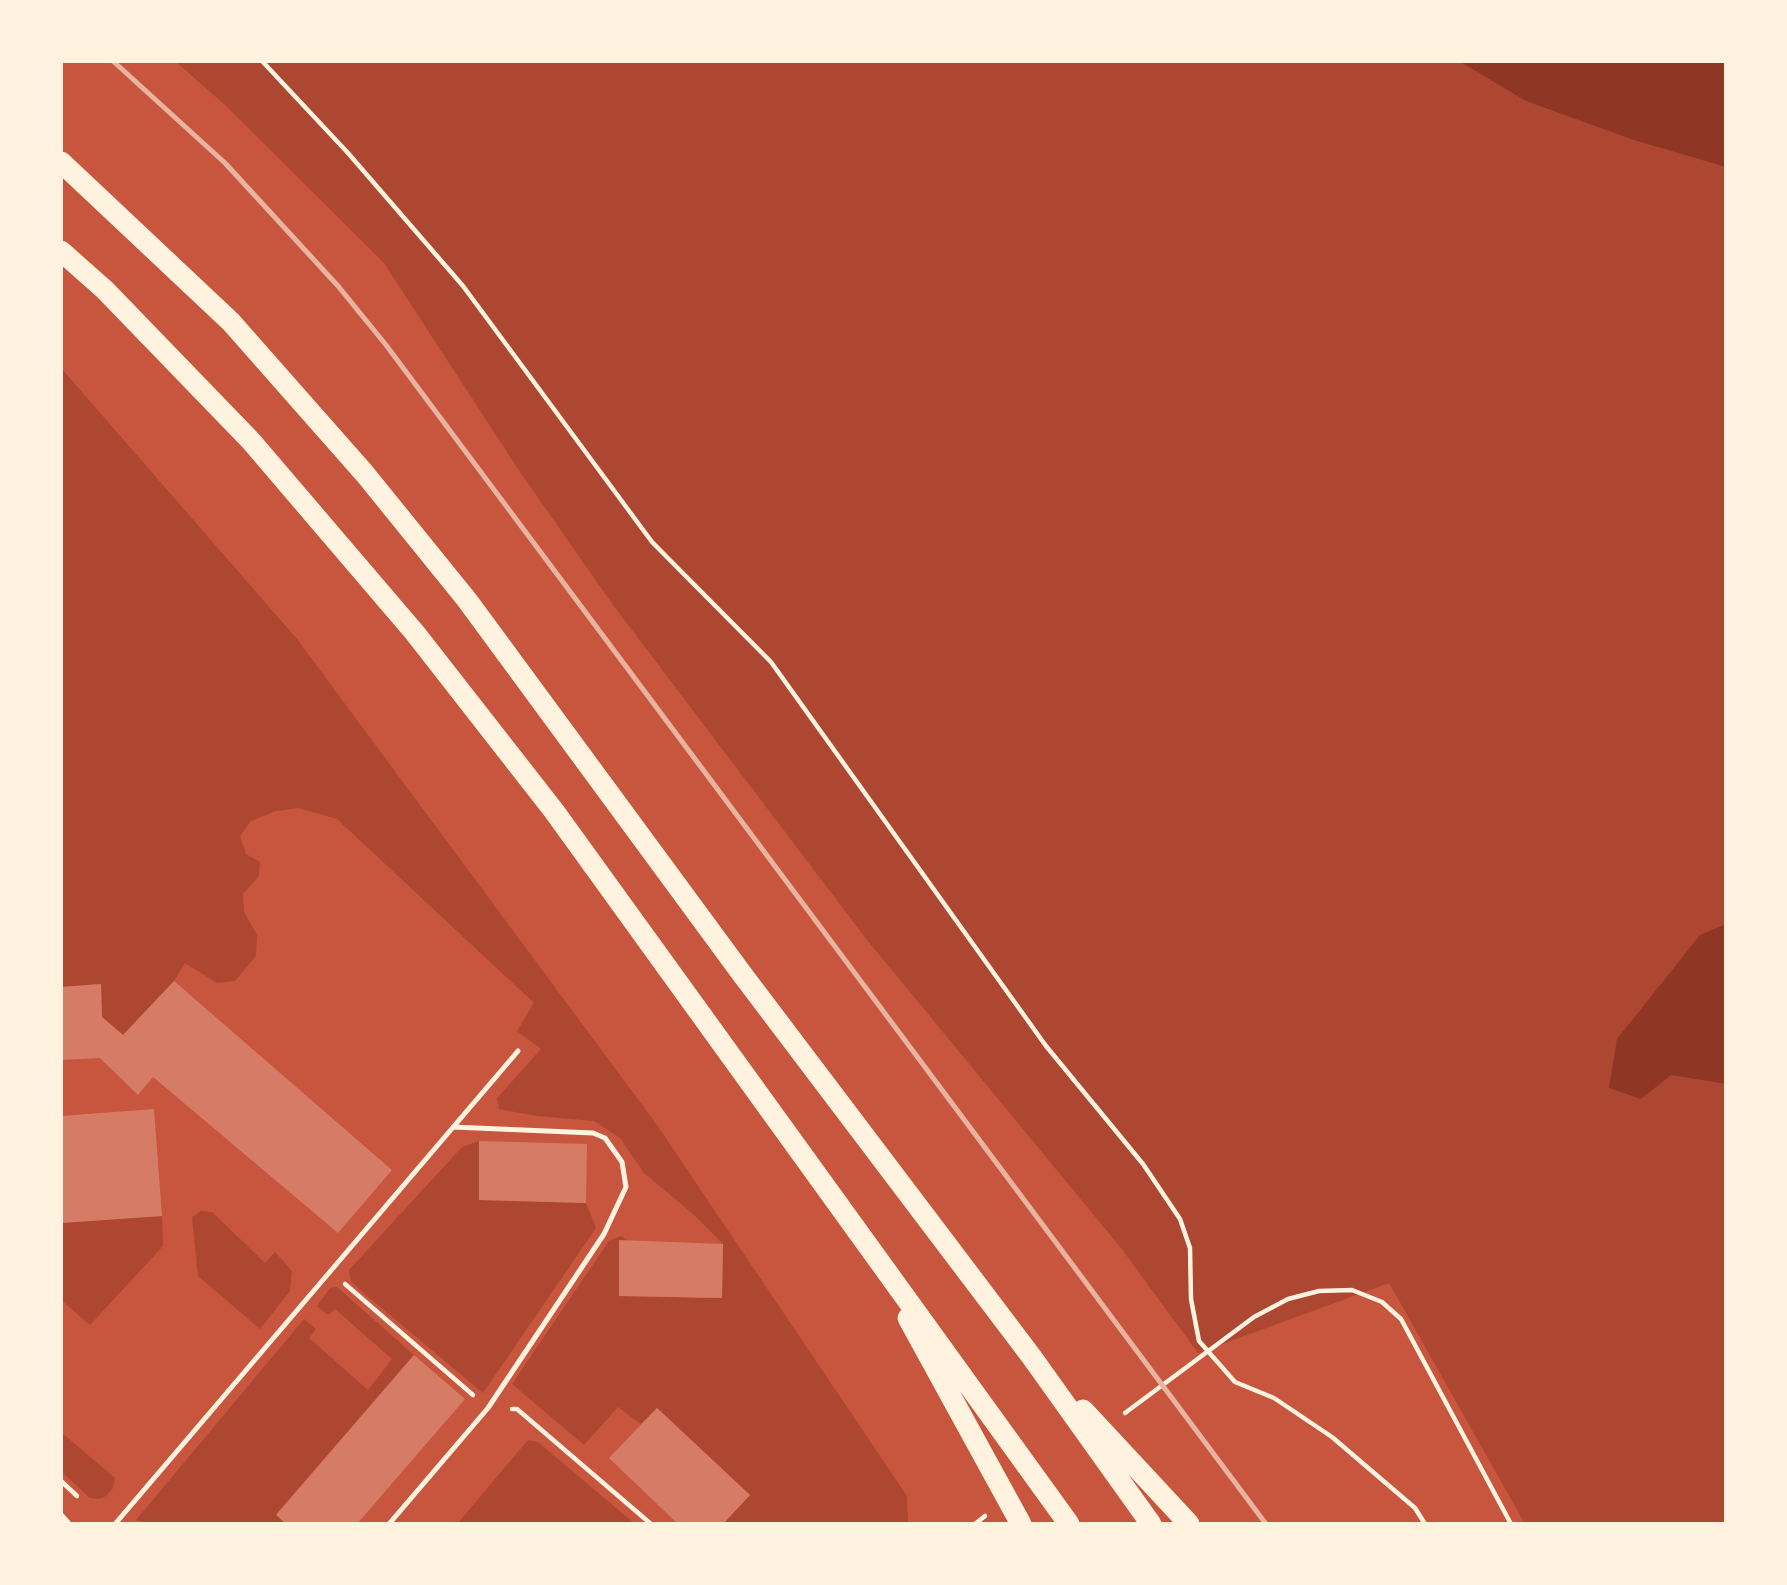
<!DOCTYPE html>
<style>
body{margin:0}
#map{position:relative;width:1787px;height:1585px;overflow:hidden;background:#c8553d;font-family:Poppins,sans-serif}
canvas{display:block}
.frame{position:absolute;inset:0;border:63px solid #fff3e0;pointer-events:none}
</style>
<div id="map">
<canvas width="1787" height="1585"></canvas>
<div class="frame"></div>
</div>
<script>
const c = document.querySelector('canvas').getContext('2d');
c.lineJoin = 'round';
function paint(path, color) {
  c.fillStyle = color;
  c.fill(path, 'evenodd');
}
function poly(rows) {
  const path = new Path2D();
  for (const r of rows) {
    path.moveTo(r[0], r[1]);
    for (let i = 2; i < r.length; i += 2) path.lineTo(r[i], r[i + 1]);
  }
  return path;
}
function stroke(path, color, width, dash) {
  c.strokeStyle = color;
  c.lineWidth = width;
  c.lineCap = dash ? 'butt' : 'round';
  c.setLineDash(dash || []);
  c.stroke(path);
}
paint(poly([
 [175,61,1726,61,1726,1524,1525,1524,1389,1283,1198,1353,1121,1248,867,940,613,605,518,469,384,263,225,105],
 [61,368,297,639,657,1125,907,1496,908,1524,723,1524,750,1495,657,1408,641,1424,618,1407,584,1445,512,1384,609,1241,621,1236,627,1240,619,1249,619,1296,722,1298,723,1244,692,1213,644,1173,620,1138,594,1121,536,1116,499,1109,497,1098,541,1049,517,1031,534,1003,337,819,298,808,276,811,251,821,240,836,246,854,260,862,259,876,243,894,244,912,257,935,256,956,235,981,217,983,185,963,174,981,123,1035,102,1017,101,984,61,987],
 [479,1141,479,1200,586,1203,596,1228,483,1393,360,1290,351,1281,349,1270,462,1147],
 [201,1211,212,1212,265,1263,275,1252,292,1271,290,1291,260,1329,198,1276,192,1217],
 [162,1216,163,1246,90,1325,61,1300,61,1223],
 [337,1287,414,1355,278,1512,289,1524,149,1524,136,1520,304,1319,316,1329,309,1338,368,1390,392,1359,335,1309,328,1315,317,1306,330,1288],
 [61,1432,115,1478,113,1488,106,1496,99,1499,90,1498,61,1471],
 [528,1440,538,1442,635,1524,457,1524]
]), '#ae4732');
paint(poly([
 [1459,61,1726,61,1726,167,1634,140,1526,101],
 [1726,924,1726,1084,1671,1075,1641,1099,1609,1088,1617,1039,1700,935]
]), '#8f3625');
paint(poly([
 [174,981,392,1170,338,1233,153,1077,138,1095,100,1058,61,1060,61,987,101,984,102,1017,123,1035],
 [154,1109,162,1216,61,1223,61,1116],
 [479,1141,587,1144,586,1203,479,1200],
 [619,1240,723,1244,722,1298,619,1296],
 [414,1355,465,1399,357,1524,286,1524,276,1515],
 [657,1408,750,1495,723,1524,678,1524,609,1458]
]), '#d67c66');
stroke(poly([
 [262,61,348,153,463,286,652,542,771,662,1046,1046,1143,1164,1180,1219,1190,1248,1191,1299,1199,1341,1235,1382,1274,1398,1332,1437,1415,1508,1425,1524],
 [345,1284,473,1395],
 [512,1409,517,1409,651,1524],
 [1125,1413,1254,1317,1288,1299,1319,1291,1352,1290,1382,1302,1401,1319,1511,1524],
 [61,1481,77,1496],
 [975,1524,985,1516]
]), '#fff3e0', 4.5);
stroke(poly([
 [115,1524,518,1051],
 [389,1524,488,1408,604,1234,626,1187,622,1162,605,1138,593,1133,453,1127]
]), '#fff3e0', 5);
stroke(poly([
 [61,1516,68,1524]
]), '#fff3e0', 7);
stroke(poly([
 [61,162,231,322,365,474,467,600,742,974,1031,1356,1151,1524],
 [61,251,105,290,251,441,415,633,554,811,1069,1524],
 [908,1318,1021,1524],
 [1083,1410,1189,1524]
]), '#fff3e0', 21);
stroke(poly([
 [113,61,225,163,338,286,386,345,1266,1524]
]), '#e9b49f', 5);
</script>
